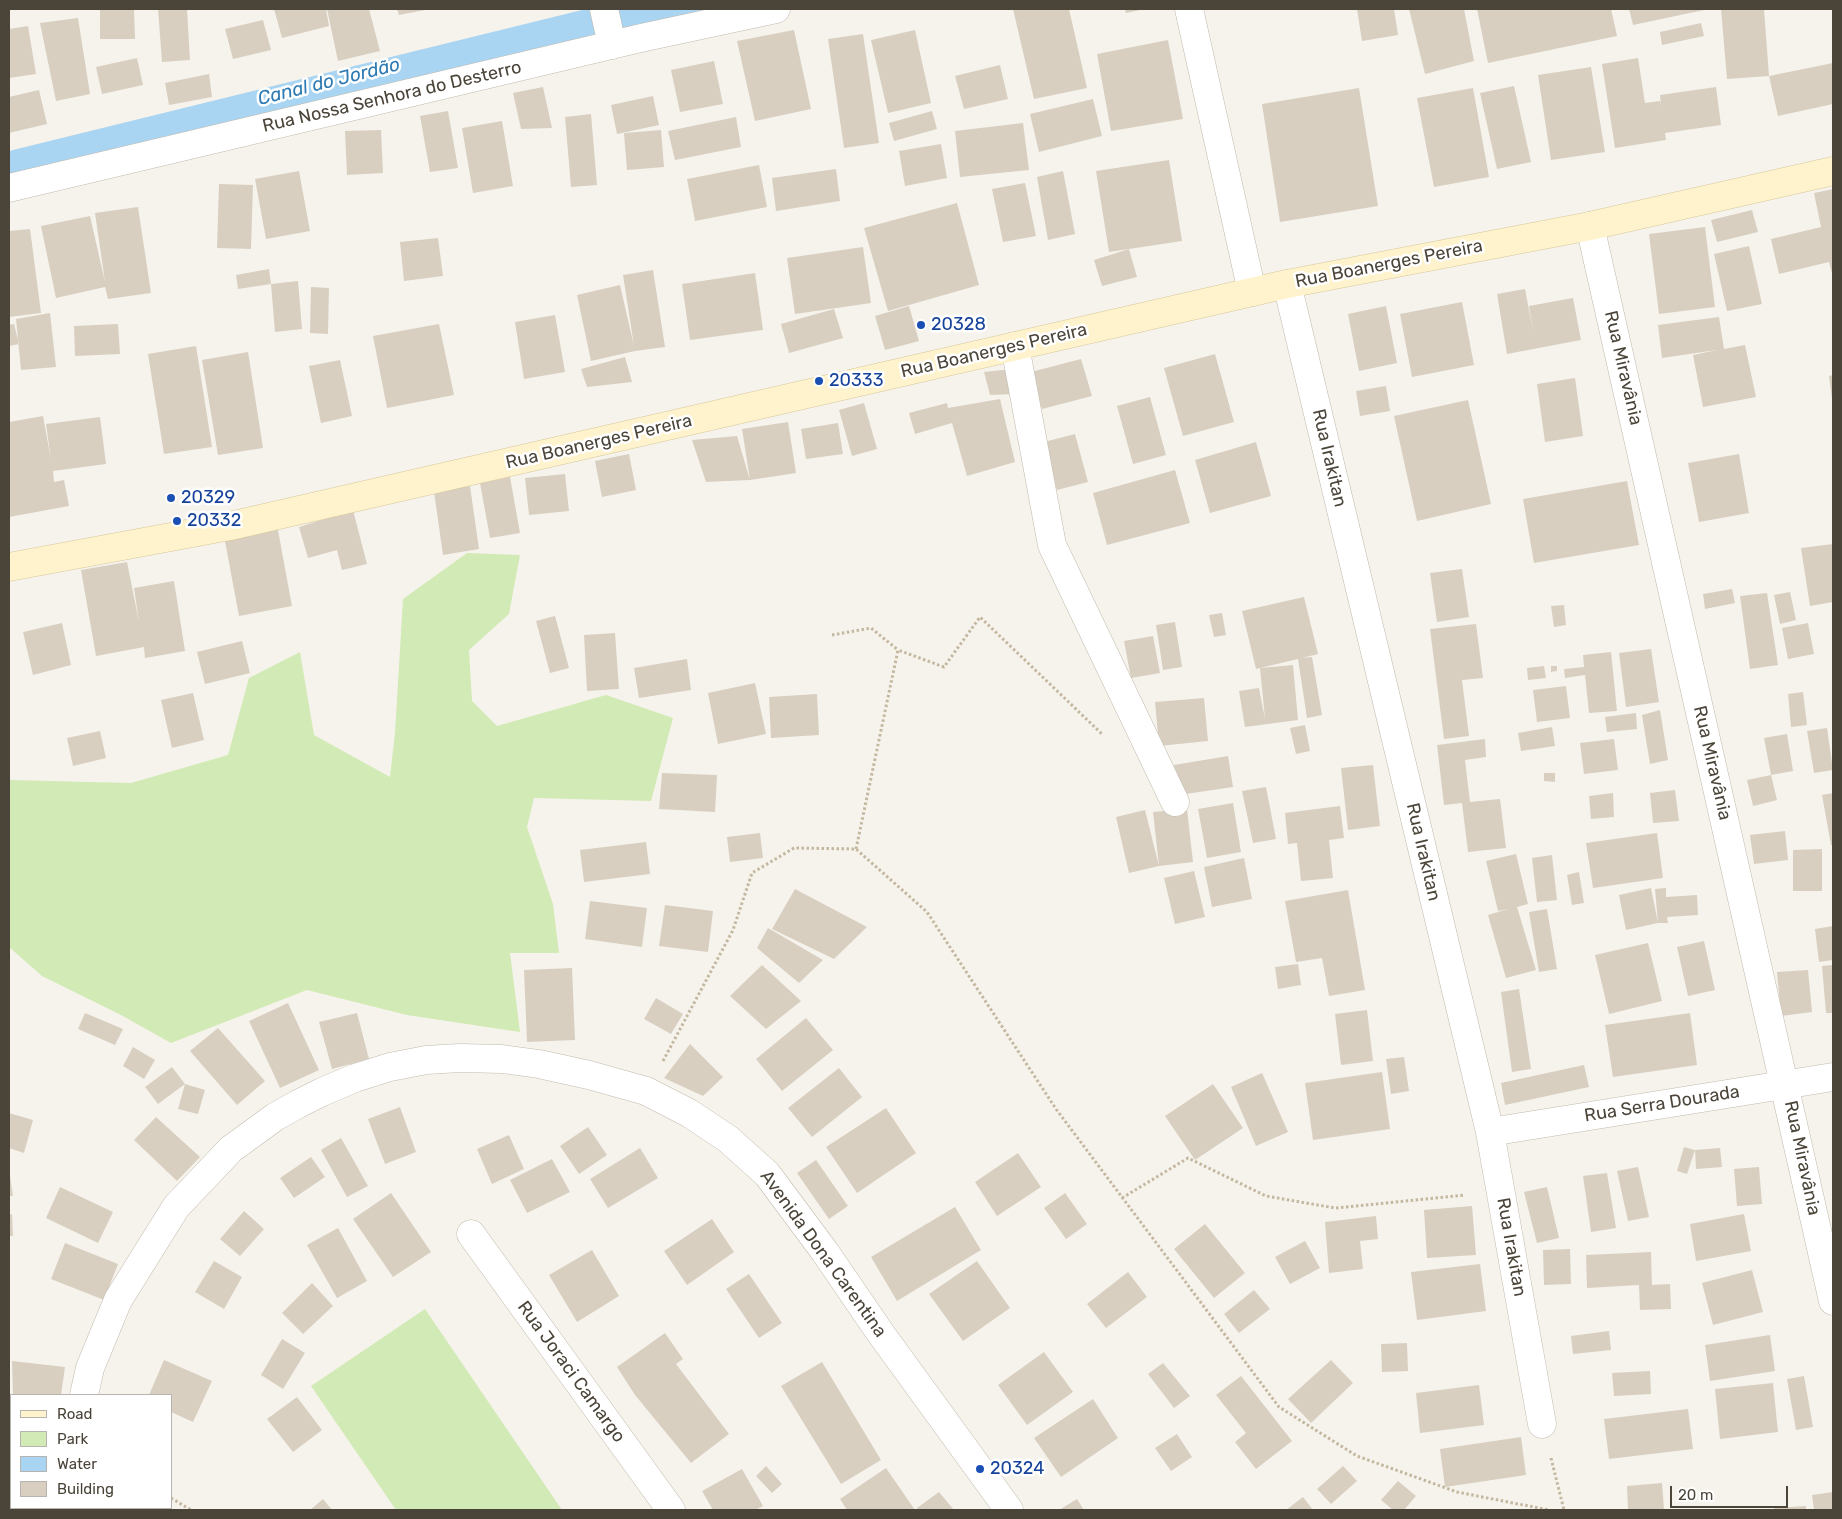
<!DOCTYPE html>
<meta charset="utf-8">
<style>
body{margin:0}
#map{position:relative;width:1842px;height:1519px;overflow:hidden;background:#f6f3ec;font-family:Rubik,sans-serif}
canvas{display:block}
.frame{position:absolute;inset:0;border:10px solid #4b4439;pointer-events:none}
.legend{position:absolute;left:10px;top:1394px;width:162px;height:115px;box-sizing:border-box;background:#fff;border:1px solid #b7b4b0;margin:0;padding:6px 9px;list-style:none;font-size:15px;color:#4b4439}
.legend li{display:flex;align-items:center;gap:10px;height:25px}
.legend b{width:25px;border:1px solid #b7b4b0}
.scale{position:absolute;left:1670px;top:1486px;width:118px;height:22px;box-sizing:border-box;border:2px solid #4b4439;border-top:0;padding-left:6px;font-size:15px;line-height:18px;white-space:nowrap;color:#4b4439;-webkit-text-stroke:4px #fff;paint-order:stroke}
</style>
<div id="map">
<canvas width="1842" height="1519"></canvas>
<div class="frame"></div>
<ul class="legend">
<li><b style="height:6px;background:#fff3cd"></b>Road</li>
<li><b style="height:14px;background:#d2eab5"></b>Park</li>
<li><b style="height:14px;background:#a9d4f2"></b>Water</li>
<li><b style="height:14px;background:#d8cfc1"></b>Building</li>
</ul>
<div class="scale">20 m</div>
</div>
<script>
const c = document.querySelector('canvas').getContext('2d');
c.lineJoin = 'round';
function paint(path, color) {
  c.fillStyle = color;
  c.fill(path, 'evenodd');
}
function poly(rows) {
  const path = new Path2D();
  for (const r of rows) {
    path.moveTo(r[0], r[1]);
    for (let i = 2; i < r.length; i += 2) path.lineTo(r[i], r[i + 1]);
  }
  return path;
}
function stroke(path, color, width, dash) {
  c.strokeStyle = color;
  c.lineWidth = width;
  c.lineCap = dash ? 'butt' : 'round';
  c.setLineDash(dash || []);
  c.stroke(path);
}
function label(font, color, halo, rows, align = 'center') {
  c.font = font + ' Rubik,sans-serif';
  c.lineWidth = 5;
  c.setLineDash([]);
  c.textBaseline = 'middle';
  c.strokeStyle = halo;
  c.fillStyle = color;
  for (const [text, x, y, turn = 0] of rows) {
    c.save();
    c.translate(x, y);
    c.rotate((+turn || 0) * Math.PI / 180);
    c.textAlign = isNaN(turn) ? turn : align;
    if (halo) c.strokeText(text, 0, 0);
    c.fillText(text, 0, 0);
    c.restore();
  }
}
paint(poly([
 [467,553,520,555,509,614,469,650,472,701,497,726,606,695,673,718,651,801,534,798,527,827,553,904,559,953,510,953,520,1032,407,1015,307,990,171,1043,121,1015,42,976,9,947,9,780,131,783,228,755,249,678,300,652,314,735,390,777,395,733,403,599],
 [425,1309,562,1510,396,1510,311,1386]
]), '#d2eab5');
paint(poly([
 [586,9,738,9,9,175,9,151]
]), '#a9d4f2');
paint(poly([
 [100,9,134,9,135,39,100,39],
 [158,9,187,9,190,60,162,62],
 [274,9,326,9,329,26,282,38],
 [327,9,369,9,380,51,338,61],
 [397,9,425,9,425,10,399,15],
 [1013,9,1069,9,1087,88,1034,99],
 [1125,9,1140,9,1140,10,1126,13],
 [1357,9,1394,9,1398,35,1362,41],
 [1409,9,1464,9,1474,61,1425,74],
 [1477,9,1611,9,1617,36,1488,63],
 [1629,9,1703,9,1704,10,1633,25],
 [1721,9,1764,9,1769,76,1727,79],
 [78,18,90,94,56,101,40,23],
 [263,20,271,50,233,59,225,29],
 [1701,23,1704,36,1662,45,1660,32],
 [28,26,36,74,9,78,9,29],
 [794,30,811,109,755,121,737,41],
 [915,30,931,103,888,113,871,40],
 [863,34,879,143,844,148,828,39],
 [1168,40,1183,119,1111,131,1097,54],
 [137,58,143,85,102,94,96,67],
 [1638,58,1645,103,1660,101,1661,106,1660,95,1716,87,1721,125,1665,133,1666,140,1615,148,1602,64],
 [714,61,723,104,680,112,671,70],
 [1833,63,1833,104,1778,116,1769,76],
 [1000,65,1008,99,964,109,955,76],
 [1591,67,1605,152,1551,160,1538,75],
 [209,74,212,97,169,105,165,83],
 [1514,86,1531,162,1497,169,1480,93],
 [543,87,552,128,521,129,513,93],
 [1359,88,1378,206,1280,222,1262,104],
 [1473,88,1489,177,1434,187,1417,98],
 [39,90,47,124,9,133,9,97],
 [653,96,659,125,617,134,611,105],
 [1093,99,1102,136,1039,152,1030,114],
 [448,111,458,168,430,172,420,116],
 [932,111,937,129,894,141,889,123],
 [591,114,597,185,571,187,565,117],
 [736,117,741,147,675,160,668,131],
 [502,121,513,186,473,193,462,128],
 [1023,123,1029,170,960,177,955,131],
 [381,130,383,173,347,175,345,131],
 [661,130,664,167,627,170,624,133],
 [941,144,947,178,905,186,899,151],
 [1169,160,1182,241,1109,252,1096,171],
 [759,165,767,207,695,221,687,179],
 [836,169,840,201,776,211,772,178],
 [299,171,310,231,266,239,255,179],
 [1063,171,1075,234,1048,240,1037,177],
 [1025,183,1036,236,1003,242,992,189],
 [219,184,253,185,251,249,217,248],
 [1833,189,1833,277,1829,262,1779,274,1771,239,1821,227,1814,193],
 [957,203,979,285,888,311,864,228],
 [138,207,151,293,108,299,105,287,56,298,41,226,90,216,105,282,95,213],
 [1752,210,1758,232,1717,242,1711,220],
 [1705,227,1715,307,1659,314,1649,234],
 [30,229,41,313,9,317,9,231],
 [438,238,443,276,404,281,400,242],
 [1749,246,1762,304,1727,311,1714,254],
 [863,247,871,303,795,314,787,258],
 [1129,249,1137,277,1102,286,1094,260],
 [269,269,271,284,298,281,302,329,275,332,271,284,238,289,236,275],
 [653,270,665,347,635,351,591,361,577,295,620,285,634,346,623,275],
 [755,273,763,330,690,340,682,284],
 [311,287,329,288,328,334,310,333],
 [1525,289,1533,331,1529,306,1573,298,1581,340,1507,354,1497,294],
 [1462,302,1474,365,1412,377,1400,314],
 [909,306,919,341,885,350,875,316],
 [1386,306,1397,363,1359,371,1348,314],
 [834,309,843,338,789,353,781,324],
 [50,313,56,367,21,370,16,319],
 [555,315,565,372,524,379,515,322],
 [1719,317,1724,349,1745,345,1756,397,1703,407,1693,355,1717,350,1662,358,1658,325],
 [14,324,19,344,9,346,9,325],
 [118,324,120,354,75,356,74,326],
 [439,324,454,395,387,408,373,336],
 [196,346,212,447,164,454,148,354],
 [248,352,263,448,218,455,202,360],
 [1215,354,1234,422,1183,436,1164,368],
 [625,357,632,382,587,387,581,369],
 [1081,359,1092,396,1042,409,1031,372],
 [340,360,352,416,321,423,309,366],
 [1012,369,1015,394,990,395,984,372],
 [1833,375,1833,399,1832,399,1829,376],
 [1575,378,1583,436,1545,442,1537,384],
 [1386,386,1390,411,1360,416,1356,391],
 [1150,397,1166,455,1133,464,1117,406],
 [1000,399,1015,462,967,476,952,423,915,434,909,413,947,403,948,408],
 [1468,400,1491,504,1417,521,1394,416],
 [864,403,877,449,852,456,839,410],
 [43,416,51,460,46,424,100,417,106,464,53,471,54,482,64,480,69,506,9,517,9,422],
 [788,422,796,473,750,480,742,429],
 [838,423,843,454,806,459,801,429],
 [1075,434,1088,482,1057,490,1044,442],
 [737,436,750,480,706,482,692,440],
 [1256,442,1271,496,1210,513,1195,460],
 [629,454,636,490,602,497,595,461],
 [1739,454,1749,513,1699,522,1688,463],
 [1175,470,1190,523,1107,545,1093,493],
 [565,474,569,511,529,515,525,478],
 [510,477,520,533,490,538,480,483],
 [1627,481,1639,545,1534,563,1523,499],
 [470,486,479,549,443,555,434,492],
 [353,510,367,564,342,570,337,550,308,558,299,527],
 [277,525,292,606,239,616,224,536],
 [1833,544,1833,602,1810,606,1801,548],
 [127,562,139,622,134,588,174,581,185,651,145,658,144,647,96,656,81,570],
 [1462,569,1469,617,1437,622,1430,573],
 [1732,589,1735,603,1705,609,1703,594],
 [1790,592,1796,620,1780,624,1774,595],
 [1767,593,1778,665,1750,669,1740,596],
 [1304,597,1318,654,1302,658,1312,657,1322,715,1307,718,1298,659,1260,668,1293,665,1298,720,1245,727,1239,691,1259,688,1265,719,1260,668,1256,669,1242,611],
 [1564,605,1566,625,1554,627,1551,606],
 [1222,613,1226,635,1214,637,1209,615],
 [555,616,569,668,550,673,536,621],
 [1175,622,1182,667,1163,670,1156,625],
 [62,623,71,665,33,675,23,632],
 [1808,623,1814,654,1788,659,1782,628],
 [1476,624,1483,678,1462,680,1469,736,1444,739,1430,629],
 [615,633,619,689,587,691,584,635],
 [1153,636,1160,673,1131,678,1124,641],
 [242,641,250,673,205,684,197,652],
 [1651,649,1659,702,1626,707,1619,653],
 [1611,652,1617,711,1589,713,1585,675,1565,678,1564,669,1584,667,1583,655],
 [687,659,691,690,639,698,634,668],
 [1544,666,1546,678,1528,680,1527,668],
 [1551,666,1557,666,1557,671,1551,672],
 [755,683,766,734,718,744,708,693],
 [1566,686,1570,718,1537,722,1533,690],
 [1803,692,1807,725,1791,727,1788,694],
 [193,693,204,740,172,748,161,700],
 [817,694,819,735,771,738,769,697],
 [1204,698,1208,741,1159,746,1155,702],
 [1660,710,1668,760,1650,764,1642,715],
 [1636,713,1637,729,1607,732,1605,717],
 [1305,725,1310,751,1296,754,1290,728],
 [1552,727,1555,746,1521,751,1518,733],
 [1827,728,1833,770,1814,773,1807,731],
 [100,731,106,758,73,766,67,738],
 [1787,734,1793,771,1771,775,1764,738],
 [1485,739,1486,757,1465,760,1470,802,1500,799,1506,848,1468,852,1462,803,1444,805,1437,745],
 [1614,739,1618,770,1584,774,1580,743],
 [1228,756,1233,787,1179,795,1174,765],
 [1373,765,1380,826,1348,830,1341,768],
 [662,773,717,775,715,812,659,809],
 [1544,773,1555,773,1555,782,1544,781],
 [1771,775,1777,800,1753,806,1747,780],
 [1266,787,1276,839,1253,843,1242,791],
 [1675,790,1679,821,1653,823,1650,793],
 [1613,793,1614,817,1591,819,1589,796],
 [1833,793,1833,845,1831,845,1822,795],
 [1233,803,1241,852,1207,858,1198,809],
 [1340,806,1344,838,1329,840,1333,878,1301,881,1297,843,1288,844,1285,813],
 [1187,809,1193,862,1159,866,1153,812],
 [1145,810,1159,866,1129,873,1116,817],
 [1785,831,1788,860,1754,864,1750,835],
 [760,833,763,858,730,862,727,837],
 [1657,833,1663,878,1593,888,1586,843],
 [646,842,650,874,584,882,580,850],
 [1822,849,1822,891,1793,891,1793,850],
 [1516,854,1528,904,1517,907,1536,970,1506,978,1488,915,1508,909,1498,911,1486,861],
 [1552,855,1557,900,1537,902,1532,858],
 [1244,858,1252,899,1212,907,1204,867],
 [1194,871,1205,917,1175,924,1164,878],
 [1579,872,1584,903,1572,905,1567,875],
 [1651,888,1658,923,1626,930,1619,895],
 [1666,888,1666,897,1697,895,1698,915,1667,917,1668,923,1658,923,1655,889],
 [795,889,867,927,834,959,772,929],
 [1348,890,1365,990,1329,996,1322,958,1296,962,1285,901],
 [590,901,647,908,642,947,585,939],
 [665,905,713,911,708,952,659,946],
 [1547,909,1557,969,1539,972,1529,912],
 [1833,926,1833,960,1819,962,1815,929],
 [768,928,823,960,799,983,757,948],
 [1704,941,1715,990,1688,996,1677,947],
 [1648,943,1662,1001,1609,1014,1595,955],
 [1298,964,1301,985,1278,989,1275,967],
 [762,965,801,1001,766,1029,730,996],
 [1833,965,1833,1013,1826,1013,1822,966],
 [572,968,575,1040,527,1042,524,970],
 [1808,970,1812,1012,1781,1016,1777,972],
 [1519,989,1531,1069,1512,1072,1501,992],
 [656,998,683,1014,671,1034,644,1019],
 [288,1003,319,1070,280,1088,249,1021],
 [1367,1010,1373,1061,1341,1065,1335,1014],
 [85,1013,123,1029,115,1045,78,1029],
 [357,1013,369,1059,332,1069,319,1022],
 [1690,1013,1697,1065,1613,1077,1605,1025],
 [806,1018,833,1050,782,1091,756,1059],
 [218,1028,265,1081,237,1105,190,1051],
 [690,1044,723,1077,703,1096,664,1078],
 [133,1047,155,1060,144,1079,123,1066],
 [1404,1057,1409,1091,1391,1094,1386,1059],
 [1584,1065,1589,1087,1505,1105,1501,1083],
 [172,1067,185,1084,158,1104,145,1087],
 [839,1068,862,1097,812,1137,788,1108],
 [1382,1072,1390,1129,1313,1140,1305,1083],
 [1262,1073,1288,1132,1256,1146,1231,1087],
 [185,1084,205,1090,198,1114,178,1109],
 [1213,1084,1243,1128,1195,1160,1165,1116],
 [400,1107,416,1152,385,1164,368,1119],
 [886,1108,916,1153,857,1193,826,1147],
 [9,1113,33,1120,24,1153,9,1148],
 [156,1117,200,1157,177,1181,134,1140],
 [588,1127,607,1155,579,1174,560,1146],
 [509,1135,524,1169,492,1184,477,1149],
 [341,1138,368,1186,347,1197,321,1150],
 [1684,1147,1695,1150,1720,1148,1722,1167,1696,1169,1695,1150,1687,1174,1677,1171],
 [640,1148,658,1178,608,1208,590,1179],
 [1018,1153,1041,1187,997,1216,975,1182],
 [311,1157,325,1177,294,1198,280,1178],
 [552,1159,570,1192,527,1213,510,1180],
 [816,1160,848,1206,829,1219,797,1173],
 [1638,1167,1649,1217,1628,1221,1617,1171],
 [1759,1167,1762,1204,1737,1206,1734,1169],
 [9,1169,13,1196,9,1196],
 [1607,1173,1616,1228,1591,1232,1583,1176],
 [60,1187,113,1212,98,1243,46,1218],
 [1547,1187,1559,1238,1537,1243,1524,1192],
 [391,1193,431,1252,393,1277,353,1219],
 [1065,1193,1087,1224,1066,1239,1044,1208],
 [1472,1206,1476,1255,1427,1258,1424,1210],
 [955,1207,981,1250,897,1301,871,1257],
 [244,1211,264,1229,240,1256,220,1239],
 [12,1214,13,1236,9,1236,9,1215],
 [1744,1214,1751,1251,1696,1261,1690,1224],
 [1376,1216,1378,1239,1360,1241,1363,1269,1329,1273,1325,1222],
 [712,1219,734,1252,687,1285,664,1251],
 [1205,1224,1245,1273,1214,1298,1174,1249],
 [338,1228,367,1281,337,1298,307,1245],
 [1305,1241,1320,1268,1290,1284,1275,1257],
 [65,1243,118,1264,104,1300,51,1279],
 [1570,1249,1571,1284,1544,1285,1543,1250],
 [592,1250,619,1296,577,1322,549,1275],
 [1651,1252,1652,1285,1670,1284,1671,1309,1640,1310,1639,1285,1587,1288,1586,1255],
 [214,1261,242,1277,224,1309,195,1292],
 [977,1261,1010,1308,963,1341,929,1294],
 [1480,1264,1486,1311,1417,1320,1411,1272],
 [1752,1270,1763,1312,1713,1325,1702,1283],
 [1128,1272,1147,1297,1106,1328,1087,1304],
 [749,1274,782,1323,759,1338,726,1289],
 [312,1283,333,1306,303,1334,282,1313],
 [1254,1290,1270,1309,1239,1333,1224,1314],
 [1609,1331,1611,1350,1573,1354,1571,1336],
 [665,1333,683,1359,676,1364,729,1434,691,1463,635,1395,617,1367],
 [1770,1335,1775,1371,1710,1381,1705,1345],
 [282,1339,305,1353,283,1389,261,1375],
 [1407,1343,1408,1371,1382,1372,1381,1344],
 [1044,1352,1073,1392,1027,1425,998,1385],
 [164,1360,212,1381,193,1422,171,1412,171,1395,149,1395],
 [1331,1360,1353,1383,1311,1423,1288,1399],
 [12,1361,65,1367,61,1395,13,1395],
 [822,1362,881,1460,841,1484,781,1386],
 [1163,1363,1190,1396,1174,1408,1148,1374],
 [1650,1371,1651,1394,1614,1396,1612,1373],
 [1241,1376,1292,1441,1256,1469,1235,1442,1246,1433,1216,1395],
 [1804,1376,1813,1427,1796,1430,1787,1379],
 [1773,1383,1778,1432,1720,1439,1715,1389],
 [1479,1385,1484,1425,1420,1433,1416,1393],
 [297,1397,322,1430,293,1452,267,1419],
 [1093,1399,1118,1438,1061,1477,1034,1438],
 [1688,1409,1693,1449,1609,1459,1604,1419],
 [1177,1434,1192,1457,1171,1471,1155,1448],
 [1521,1437,1526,1475,1445,1487,1440,1449],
 [766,1466,782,1484,772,1493,756,1476],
 [1343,1466,1357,1481,1331,1504,1317,1489],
 [886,1468,915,1510,847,1510,840,1499],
 [742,1469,763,1506,755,1510,713,1510,702,1491],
 [1398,1481,1416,1496,1404,1510,1393,1510,1381,1500],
 [1662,1483,1664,1510,1628,1510,1627,1486],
 [939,1492,954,1510,918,1510,917,1508],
 [1833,1492,1833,1510,1814,1510,1812,1495],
 [1303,1497,1313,1510,1286,1510],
 [323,1499,332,1510,310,1510],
 [1077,1499,1084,1510,1059,1510],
 [1806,1506,1806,1510,1774,1510,1774,1508]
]), '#d8cfc1');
const minor = poly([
 [604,9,612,45],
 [1189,9,1252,292],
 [9,188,641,38,776,9],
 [1590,226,1833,1301],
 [1287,284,1490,1132,1542,1424],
 [1015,346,1052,545,1175,802],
 [1490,1132,1833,1077],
 [471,1234,671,1510]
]);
const tertiary = poly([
 [84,1395,90,1368,118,1300,176,1207,231,1149,275,1117,298,1104,322,1092,355,1078,390,1067,426,1060,460,1058,502,1059,539,1064,589,1075,646,1091,689,1113,728,1139,767,1174,825,1252,879,1331,1009,1510],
 [44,1510,45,1508]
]);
const secondary = poly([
 [9,567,230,526,1287,284,1590,226,1833,171]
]);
stroke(minor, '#c2bbae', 29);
stroke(tertiary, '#c2bbae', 29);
stroke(secondary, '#d6c79b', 29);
stroke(poly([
 [832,635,871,628,898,650],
 [856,849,898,650,944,667,980,617,1103,735],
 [663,1061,733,930,752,873,794,848,856,849,927,912,1056,1109,1279,1407,1357,1456,1457,1492,1549,1510],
 [1122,1198,1188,1158,1266,1196,1335,1208,1465,1195],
 [9,1400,11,1401],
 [1551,1458,1564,1510],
 [171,1498,191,1510]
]), '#c4b79f', 3, [2.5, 2.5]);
stroke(minor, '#fff', 28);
stroke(tertiary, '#fff', 28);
stroke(secondary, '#fff3cd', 28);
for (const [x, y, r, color] of [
 [921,325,5,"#1a4fb4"],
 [819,381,5,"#1a4fb4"],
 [171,498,5,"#1a4fb4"],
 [177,521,5,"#1a4fb4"],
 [980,1469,5,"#1a4fb4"]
]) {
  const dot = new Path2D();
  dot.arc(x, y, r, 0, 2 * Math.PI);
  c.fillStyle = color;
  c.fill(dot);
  stroke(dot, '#fff', 2);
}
label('18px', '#4b4439', '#fff', [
 ["Rua Nossa Senhora do Desterro",392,97,-13],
 ["Rua Boanerges Pereira",1389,264,-11],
 ["Rua Boanerges Pereira",994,351,-13],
 ["Rua Miravânia",1623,368,77],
 ["Rua Boanerges Pereira",599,442,-13],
 ["Rua Irakitan",1329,458,77],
 ["Rua Miravânia",1712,763,77],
 ["Rua Irakitan",1423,852,77],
 ["Rua Serra Dourada",1662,1104,-9],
 ["Rua Miravânia",1802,1158,78],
 ["Rua Irakitan",1511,1247,80],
 ["Avenida Dona Carentina",823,1254,54],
 ["Rua Joraci Camargo",571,1372,54]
]);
label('18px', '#164399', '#fff', [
 ["20328",931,325],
 ["20333",829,381],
 ["20329",181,498],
 ["20332",187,521],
 ["20324",990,1469]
], 'left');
label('italic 19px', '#2e7ab2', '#fff', [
 ["Canal do Jordão",329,82,-14]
]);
</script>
